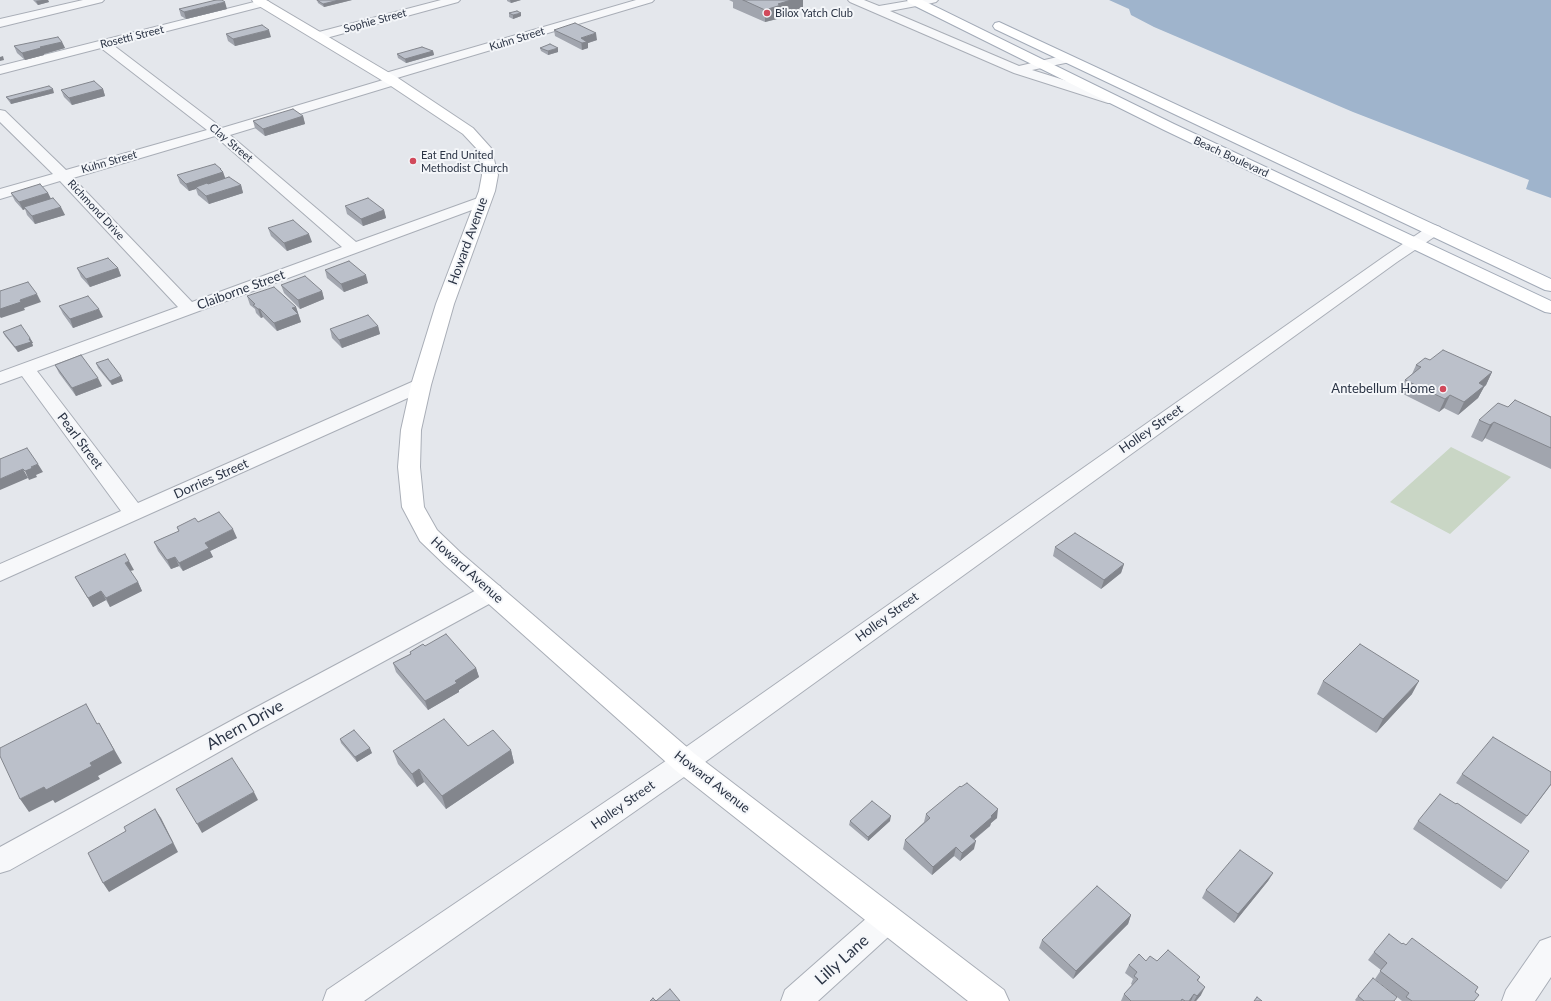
<!DOCTYPE html>
<style>
body{margin:0}
canvas{display:block;background:#e4e7ec}
</style>
<canvas width="1551" height="1001"></canvas>
<script>
const c = document.querySelector('canvas').getContext('2d');
c.lineJoin = 'round';
function paint(path, color) {
  c.fillStyle = color;
  c.fill(path, 'evenodd');
}
function poly(rows) {
  const path = new Path2D();
  for (const r of rows) {
    path.moveTo(r[0], r[1]);
    for (let i = 2; i < r.length; i += 2) path.lineTo(r[i], r[i + 1]);
  }
  return path;
}
function stroke(path, color, width, dash) {
  c.strokeStyle = color;
  c.lineWidth = width;
  c.lineCap = dash ? 'butt' : 'round';
  c.setLineDash(dash || []);
  c.stroke(path);
}
function label(font, color, halo, rows, align = 'center') {
  c.font = font + ' Lato,sans-serif';
  c.lineWidth = 4;
  c.setLineDash([]);
  c.textBaseline = 'middle';
  c.strokeStyle = halo;
  c.fillStyle = color;
  for (const [text, x, y, turn = 0] of rows) {
    c.save();
    c.translate(x, y);
    c.rotate((+turn || 0) * Math.PI / 180);
    c.textAlign = isNaN(turn) ? turn : align;
    if (halo) c.strokeText(text, 0, 0);
    c.fillText(text, 0, 0);
    c.restore();
  }
}
paint(poly([
 [1451,447,1511,477,1450,534,1390,502]
]), '#c9d6c5');
paint(poly([
 [1109,0,1551,0,1551,198,1526,189,1529,180,1353,112,1154,27,1131,15,1129,9]
]), '#9fb4cc');
const street = poly([
 [83,0,104,0,102,2,0,27,0,19,83,0],
 [262,0,268,1,270,3,268,5,113,45,222,128,383,80,381,77,382,74,636,0,654,0,652,2,397,78,399,81,398,84,230,135,356,242,478,198,483,196,488,198,491,201,488,204,37,371,138,503,414,381,421,379,428,381,430,385,428,389,0,581,0,564,121,511,22,376,0,384,0,372,178,307,60,181,0,199,0,189,53,174,0,122,0,110,5,111,66,170,207,130,101,48,0,74,0,66,262,0],
 [215,136,342,247,192,302,73,178,215,136],
 [441,0,460,0,458,2,319,40,315,39,313,36,315,33,441,0],
 [848,0,864,0,879,6,914,0,938,0,936,2,932,3,890,11,1019,66,1066,55,1070,56,1072,59,1070,62,1032,70,1118,97,1120,100,1118,103,1108,103,1014,73,850,2,848,0],
 [1434,225,1440,227,1442,230,1440,233,1397,262,694,770,364,1001,323,1001,327,990,676,754,1385,256,1428,227,1434,225],
 [492,584,500,586,503,592,500,598,256,731,10,870,0,873,0,847,238,717,484,586,492,584],
 [887,906,897,909,902,919,897,929,818,1001,781,1001,785,990,877,909,887,906],
 [1551,937,1551,977,1535,1001,1502,1001,1506,990,1540,941,1551,937]
]);
const secondary = poly([
 [252,0,266,0,398,78,473,128,491,148,498,175,495,191,454,304,431,385,421,430,420,467,424,507,437,530,461,553,695,754,1004,990,1009,1001,968,1001,675,770,445,565,420,541,402,507,398,467,401,430,411,385,436,304,479,191,482,175,477,149,463,134,388,84,254,3,252,0]
]);
const primary = poly([
 [907,0,922,0,1174,124,1551,301,1551,313,1545,312,1164,130,909,3,907,0],
 [999,22,1551,279,1551,291,1545,290,995,29,993,26,995,23,999,22]
]);
stroke(street, '#a9aeb7', 2);
stroke(secondary, '#a9aeb7', 2);
stroke(primary, '#a3abb8', 2);
paint(street, '#f7f8fa');
paint(secondary, '#fff');
paint(primary, '#fff');
paint(poly([
 [33,0,48,0,49,2,38,5],
 [317,0,352,0,324,7,318,3],
 [507,0,521,0,511,3,507,1],
 [729,0,803,0,803,9,781,16,781,18,765,22,733,8,733,2],
 [179,9,227,9,186,19,181,16],
 [509,13,521,16,513,19,509,17],
 [554,30,597,40,588,43,588,48,582,50,555,36],
 [226,34,271,37,235,46,228,41],
 [62,42,65,48,44,54,44,55,25,60,17,53,14,46],
 [540,48,558,52,548,55,541,51],
 [433,51,434,55,406,63,398,58,397,54],
 [103,89,105,96,72,105,64,97,61,90],
 [54,93,11,104,8,100,6,97],
 [303,116,305,124,265,136,255,128,253,121],
 [222,171,223,172,225,179,241,185,243,193,209,204,198,195,196,189,189,191,180,183,177,175],
 [11,193,48,193,51,199,65,215,35,224,27,215,25,209,23,210,15,201],
 [345,206,384,210,386,218,363,226,347,214],
 [268,228,312,242,287,251,271,236],
 [77,268,118,268,121,276,90,287,81,277],
 [325,270,368,283,344,292,327,278],
 [281,285,322,291,324,299,300,309,284,293],
 [247,296,296,307,301,322,277,331,263,317,261,318,256,313,255,309,250,305],
 [59,306,103,317,73,328,63,314],
 [378,326,380,334,342,348,332,338,330,329],
 [3,332,30,338,33,343,32,343,33,346,18,352,5,336],
 [1430,360,1492,372,1486,385,1484,387,1478,398,1458,415,1444,408,1439,412,1399,392,1405,380,1412,374,1416,365],
 [96,363,121,376,123,381,112,385,98,368],
 [55,365,102,386,76,396,59,373],
 [1508,407,1551,417,1551,469,1485,438,1482,442,1471,437,1479,420],
 [198,522,237,538,210,551,213,557,183,571,179,566,171,569,158,551,154,542,179,531,177,527],
 [1055,547,1124,564,1121,573,1101,589,1053,556],
 [134,570,130,571,138,582,142,591,110,607,106,600,93,607,75,577],
 [425,646,476,668,479,677,459,690,459,692,428,710,396,672,393,663,410,654,410,652],
 [1323,681,1412,694,1376,733,1317,694],
 [340,739,372,753,357,762,341,743],
 [468,746,511,750,514,763,446,809,424,782,417,787,398,764,393,751],
 [1462,774,1551,785,1521,824,1456,783],
 [926,814,997,818,991,823,990,826,974,840,974,849,960,861,954,856,932,875,903,849,905,840,924,822],
 [850,821,890,821,868,841,849,825],
 [1418,821,1507,881,1501,889,1413,829],
 [1273,873,1268,881,1234,923,1202,898,1206,890],
 [1131,915,1128,924,1073,979,1039,948,1042,940],
 [1402,944,1475,992,1474,1001,1402,1001,1375,979,1381,970,1368,960,1374,952],
 [1146,961,1157,961,1200,977,1198,981,1201,995,1196,1001,1121,1001,1124,994,1132,985,1131,984,1133,979,1125,973,1129,965],
 [1358,996,1394,1001,1356,1001,1355,1000]
]), '#a1a5ae');
paint(poly([
 [42,0,48,0,49,2,38,5,36,1],
 [339,0,352,0,324,7,323,4],
 [510,0,521,0,511,3],
 [791,0,803,0,803,9,781,16,781,18,765,22,765,10,778,4],
 [225,2,227,9,186,19,184,12],
 [521,13,521,16,513,19,513,15],
 [269,30,271,37,235,46,233,39],
 [596,33,597,40,588,43,588,48,582,50,581,38],
 [62,42,65,48,44,54,44,55,25,60,22,53,40,47],
 [558,48,558,52,548,55,548,51],
 [433,51,434,55,406,63,405,59],
 [3,56,4,60,0,61,0,57],
 [53,89,54,93,11,104,10,100],
 [103,89,105,96,72,105,69,98],
 [303,116,305,124,265,136,263,129],
 [221,169,222,172,223,172,226,180,198,188,196,187,196,189,189,191,186,184],
 [241,185,243,193,209,204,206,196],
 [48,193,52,201,24,207,25,209,23,210,19,202],
 [61,207,65,215,35,224,32,216],
 [384,210,386,218,363,226,361,219],
 [309,234,312,242,287,251,284,243],
 [118,268,121,276,90,287,86,279],
 [366,275,368,283,344,292,341,284],
 [322,291,324,299,300,309,298,300],
 [37,294,41,302,24,308,25,310,1,318,0,317,0,309,20,300],
 [296,307,301,322,277,331,274,323,292,308],
 [99,309,103,317,73,328,70,319],
 [258,309,260,309,263,317,261,318],
 [378,326,380,334,342,348,339,340],
 [30,338,33,343,32,343,33,346,18,352,15,347],
 [1492,372,1486,385,1484,387,1478,398,1458,415,1464,402,1479,383],
 [121,376,123,381,112,385,110,381],
 [98,378,102,386,76,396,72,388],
 [1450,395,1444,408,1439,412,1445,399],
 [1494,422,1485,438,1482,442,1490,425],
 [38,464,43,472,36,475,37,477,29,480,25,471,31,467],
 [23,469,28,478,0,490,0,479],
 [233,529,237,538,210,551,213,557,183,571,179,563,205,543],
 [175,557,179,566,171,569,167,560],
 [129,561,134,570,130,571,125,563],
 [1124,564,1121,573,1101,589,1104,580],
 [138,582,142,591,110,607,106,598],
 [101,591,106,600,93,607,88,598],
 [476,668,479,677,459,690,459,692,428,710,425,701,455,681],
 [1419,681,1412,694,1376,733,1383,719],
 [99,723,122,763,98,776,100,779,55,803,53,800,29,812,20,799,90,763],
 [370,748,372,753,357,762,355,757],
 [511,750,514,763,446,809,442,796],
 [419,769,424,782,417,787,412,774],
 [254,792,258,800,202,833,197,824],
 [155,809,161,818,178,852,109,892,103,883],
 [998,809,997,818,991,823,990,826,968,844,970,836],
 [891,816,890,821,868,841,868,837],
 [976,841,974,849,960,861,962,853],
 [956,847,954,856,932,875,933,867],
 [1273,873,1268,881,1234,923,1238,914],
 [1131,915,1128,924,1073,979,1076,971],
 [1205,987,1201,995,1196,1001,1194,1001,1197,996],
 [1194,994,1191,1001,1189,1001]
]), '#83868d');
const building = poly([
 [216,0,222,0,225,2,184,12,179,9,216,0],
 [317,0,339,0,323,4,317,0],
 [743,0,791,0,778,4,781,5,765,10,743,0],
 [517,11,521,13,513,15,509,13,517,11],
 [575,23,596,33,581,38,587,42,582,43,554,30,575,23],
 [262,25,269,30,233,39,226,34,262,25],
 [58,37,62,42,40,47,41,48,22,53,14,46,58,37],
 [550,44,558,48,548,51,540,48,550,44],
 [422,47,433,51,405,59,397,54,422,47],
 [94,81,103,89,69,98,61,90,94,81],
 [49,86,53,89,10,100,6,97,49,86],
 [293,109,303,116,263,129,253,121,293,109],
 [215,164,221,169,220,169,223,172,186,184,177,175,215,164],
 [229,177,241,185,206,196,196,187,207,183,208,184,229,177],
 [40,184,48,193,19,202,11,193,40,184],
 [53,198,61,207,32,216,24,207,53,198],
 [368,198,384,210,361,219,345,206,368,198],
 [293,220,309,234,284,243,268,228,293,220],
 [108,258,118,268,86,279,77,268,108,258],
 [349,261,366,275,341,284,325,270,349,261],
 [305,276,322,291,298,300,281,285,305,276],
 [28,282,37,294,20,300,21,302,0,309,0,291,28,282],
 [274,287,296,307,292,308,298,314,274,323,260,309,258,309,253,305,255,304,247,296,274,287],
 [88,296,99,309,70,319,59,306,88,296],
 [368,315,378,326,339,340,330,329,368,315],
 [21,325,30,338,29,339,31,342,15,347,3,332,21,325],
 [1443,350,1492,372,1479,383,1484,386,1464,402,1450,395,1445,399,1405,380,1421,367,1416,365,1425,358,1430,360,1443,350],
 [81,355,98,378,72,388,55,365,81,355],
 [108,359,121,376,110,381,96,363,108,359],
 [1515,400,1551,417,1551,448,1494,422,1490,425,1479,420,1498,403,1508,407,1515,400],
 [27,448,38,464,31,467,33,468,25,471,23,469,0,479,0,459,27,448],
 [219,512,233,529,205,543,209,548,179,563,175,557,167,560,154,542,179,531,177,527,195,518,198,522,219,512],
 [1075,533,1124,564,1104,580,1055,547,1075,533],
 [125,554,129,561,125,563,138,582,106,598,101,591,88,598,75,577,125,554],
 [446,634,476,668,455,681,457,683,425,701,393,663,411,654,410,652,423,644,425,646,446,634],
 [1360,644,1419,681,1383,719,1323,681,1360,644],
 [86,704,97,724,99,723,114,750,90,763,92,766,46,790,44,787,20,799,0,756,0,748,86,704],
 [444,719,468,746,493,730,511,750,442,796,419,769,412,774,393,751,444,719],
 [354,730,370,748,355,757,340,739,354,730],
 [1493,737,1551,772,1551,784,1527,816,1462,774,1493,737],
 [232,758,254,792,197,824,176,789,232,758],
 [967,783,998,809,991,816,992,817,970,836,976,841,962,853,956,847,933,867,905,840,930,818,926,814,960,786,961,787,967,783],
 [1440,794,1456,804,1457,803,1529,851,1507,881,1418,821,1440,794],
 [872,801,891,816,868,837,850,821,872,801],
 [155,809,173,843,103,883,88,853,126,831,124,827,155,809],
 [1240,850,1273,873,1238,914,1206,890,1240,850],
 [1097,886,1131,915,1076,971,1042,940,1097,886],
 [1389,934,1402,944,1403,943,1406,945,1412,938,1478,987,1475,992,1479,995,1474,1001,1412,1001,1406,997,1409,993,1380,971,1387,963,1374,952,1389,934],
 [1168,950,1200,977,1197,980,1205,987,1197,996,1194,994,1189,1001,1185,1001,1182,999,1181,1001,1131,1001,1124,994,1138,979,1134,976,1137,972,1129,965,1139,954,1146,961,1150,956,1157,961,1168,950],
 [1373,978,1397,997,1394,1001,1364,1001,1358,996,1373,978],
 [670,989,680,1001,656,1001,670,989],
 [1257,997,1262,1001,1254,1001,1257,997],
 [653,998,656,1001,650,1001,653,998]
]);
paint(building, '#bbc0ca');
stroke(building, '#83868d', 1);
for (const [x, y, r, color] of [
 [767,13,4,"#d1495b"],
 [413,161,4,"#d1495b"],
 [1443,389,4,"#d1495b"]
]) {
  const dot = new Path2D();
  dot.arc(x, y, r, 0, 2 * Math.PI);
  c.fillStyle = color;
  c.fill(dot);
  stroke(dot, '#f4f6f9', 1.5);
}
label('11px', '#2b3445', '#f4f6f9', [
 ["Bilox Yatch Club",775,13],
 ["Eat End United",421,155],
 ["Methodist Church",421,168]
], 'left');
label('11px', '#2b3445', '#f4f6f9', [
 ["Sophie Street",375,21,-15],
 ["Rosetti Street",132,37,-14],
 ["Kuhn Street",517,39,-17],
 ["Clay Street",231,143,40],
 ["Beach Boulevard",1231,157,25],
 ["Kuhn Street",109,162,-16],
 ["Richmond Drive",96,210,47]
]);
label('13px', '#2b3445', '#f4f6f9', [
 ["Howard Avenue",468,241,-70],
 ["Claiborne Street",241,290,-20],
 ["Holley Street",1151,429,-35],
 ["Pearl Street",80,441,53],
 ["Dorries Street",211,479,-24],
 ["Howard Avenue",467,570,42],
 ["Holley Street",887,617,-36],
 ["Howard Avenue",712,782,38],
 ["Holley Street",623,805,-35]
]);
label('13px', '#2b3445', '#f4f6f9', [
 ["Antebellum Home",1435,389]
], 'right');
label('16px', '#2b3445', '#f4f6f9', [
 ["Ahern Drive",245,725,-29],
 ["Lilly Lane",842,960,-42]
]);
</script>
